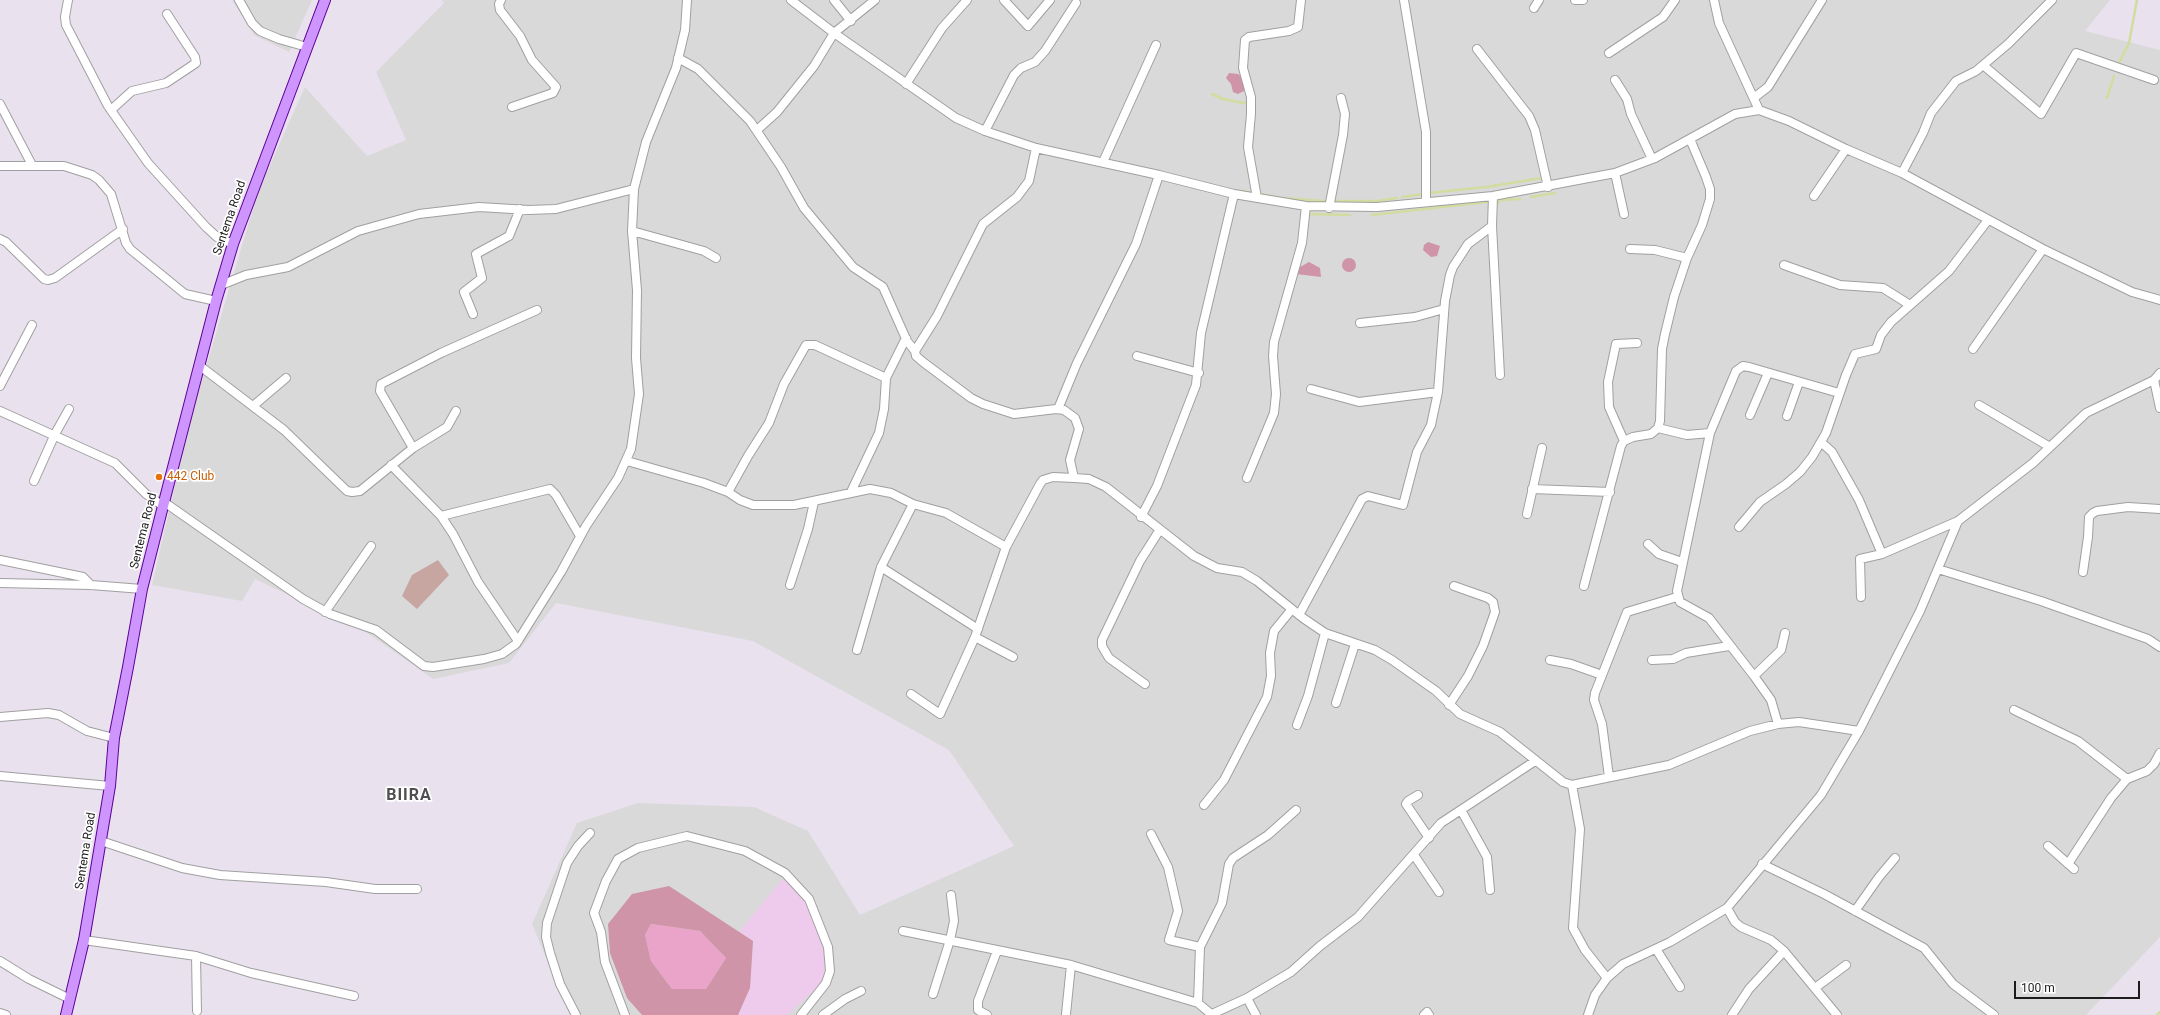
<!DOCTYPE html>
<style>
body{margin:0}
#map{position:relative;width:2160px;height:1015px;overflow:hidden;background:#e9e1ee;font-family:Roboto,sans-serif}
canvas{display:block}
.scale{position:absolute;left:2014px;top:981px;width:126px;height:18px;box-sizing:border-box;border:2px solid #1c1c1c;border-top:0;padding-left:5px;font-size:12px;line-height:14px;white-space:nowrap;color:#1c1c1c;-webkit-text-stroke:3px #fff;paint-order:stroke}
</style>
<div id="map">
<canvas width="2160" height="1015"></canvas>
<div class="scale">100 m</div>
</div>
<script>
const c = document.querySelector('canvas').getContext('2d');
c.lineJoin = 'round';
function paint(path, color) {
  c.fillStyle = color;
  c.fill(path, 'evenodd');
}
function poly(rows) {
  const path = new Path2D();
  for (const r of rows) {
    if (r.length === 3) {
      path.moveTo(r[0] + r[2], r[1]);
      path.arc(r[0], r[1], r[2], 0, 2 * Math.PI);
      continue;
    }
    path.moveTo(r[0], r[1]);
    for (let i = 2; i < r.length; i += 2) path.lineTo(r[i], r[i + 1]);
  }
  return path;
}
function stroke(path, color, width, dash) {
  c.strokeStyle = color;
  c.lineWidth = width;
  c.lineCap = dash ? 'butt' : 'round';
  c.setLineDash(dash || []);
  c.stroke(path);
}
function label(font, color, halo, rows, align = 'center') {
  c.font = font + ' Roboto,sans-serif';
  c.lineWidth = 3.5;
  c.setLineDash([]);
  c.textBaseline = 'middle';
  c.strokeStyle = halo;
  c.fillStyle = color;
  for (const [text, x, y, turn = 0] of rows) {
    c.save();
    c.translate(x, y);
    c.rotate((+turn || 0) * Math.PI / 180);
    c.textAlign = isNaN(turn) ? turn : align;
    if (halo) c.strokeText(text, 0, 0);
    c.fillText(text, 0, 0);
    c.restore();
  }
}
paint(poly([
 [232,0,312,0,289,52,254,35],
 [442,0,2110,0,2085,31,2160,50,2160,937,2086,1015,570,1015,532,924,577,823,638,803,754,807,808,831,860,915,1014,846,949,750,753,641,556,603,509,663,433,679,369,634,255,579,242,601,152,585,189,424,258,192,305,87,367,156,406,140,376,72,444,3]
]), '#d9d9da');
paint(poly([
 [785,876,804,897,825,947,828,967,820,985,787,1015,738,1015,750,988,753,941,739,932]
]), '#eecbec');
paint(poly([
 [651,924,700,931,726,958,706,989,672,989,651,961,645,935]
]), '#eaa4c9');
paint(poly([
 [1229,73,1238,74,1246,80,1244,91,1238,94,1233,92,1231,84,1226,78],
 [1428,242,1440,246,1437,256,1431,257,1423,250,1424,245],
 [1349,265,7],
 [1309,262,1320,268,1321,277,1296,274,1300,267],
 [669,886,753,941,750,988,738,1015,642,1015,627,998,610,953,608,924,632,894],
 [651,924,700,931,726,958,706,989,672,989,651,961,645,935]
]), '#cf94a7');
paint(poly([
 [438,560,449,575,417,609,402,596,412,575]
]), '#c7a6a1');
stroke(poly([
 [2118,65,2129,43,2137,0],
 [1212,94,1223,99,1243,103,1248,103,1247,100],
 [2107,98,2114,76],
 [1245,150,1249,175],
 [1241,191,1254,193],
 [1429,193,1486,187,1542,178],
 [1261,194,1281,198,1325,201],
 [1402,197,1424,194],
 [1531,197,1555,193],
 [1332,201,1377,201,1397,198],
 [1496,206,1500,200,1520,199],
 [1308,214,1350,215],
 [1372,215,1487,202],
 [2157,1015,2160,1012]
]), '#d1dd9f', 2.5);
const minor = poly([
 [68,0,65,17,66,25,108,106,148,163,206,227,217,237,233,244],
 [239,0,252,23,260,31,279,39,307,47],
 [501,0,499,4,500,10,520,36,532,60,556,87,553,93,512,107],
 [791,0,834,33,956,118,985,131,1036,148,1159,175,1234,194,1306,206,1377,207,1493,196,1615,173,1655,158,1735,114,1759,110,1789,121,1846,149,1902,173,2043,249,2132,292,2160,300],
 [834,0,851,21],
 [1004,0,1028,26,1050,0],
 [1404,0,1426,132,1426,201],
 [1575,0,1583,0],
 [1714,0,1719,23,1759,110],
 [1534,8,1539,0],
 [1477,49,1529,116,1535,130,1548,187],
 [1609,53,1663,17,1675,0],
 [678,58,698,69,750,121,781,167,804,208,853,267,883,287,907,341,915,351,916,356,923,362,971,398,983,404,1014,414,1056,409,1064,410,1075,418,1079,429,1070,460,1074,478],
 [1983,65,2041,114,2076,53,2154,80],
 [1615,80,1627,99,1631,114,1652,159],
 [906,84,942,28,967,0],
 [1755,97,1768,87,1822,0],
 [0,104,32,165],
 [111,110,132,91,166,83,196,63,195,57,167,14],
 [757,130,777,112,814,66,834,33,875,0],
 [985,131,1014,75,1021,68,1035,62,1045,51,1076,3],
 [1103,162,1156,45],
 [0,166,64,166,92,175,99,180,111,194,126,243,130,249,185,294,216,301],
 [1615,173,1624,214],
 [1902,173,1923,133,1931,113,1956,81,1976,71,2008,44,2052,0],
 [1493,196,1492,226,1500,375],
 [1814,196,1846,149],
 [1257,198,1248,147,1251,114,1251,97,1243,68,1245,40,1249,37,1289,31,1298,27,1301,0],
 [1329,208,1343,135,1345,114,1341,98],
 [632,231,704,251,716,258],
 [0,239,6,242,44,279,48,280,55,278,123,229],
 [1630,249,1655,250,1687,258],
 [1784,265,1840,285,1883,288,1910,305],
 [221,285,246,275,288,267,358,231,419,214,479,207,529,210,556,209,634,189],
 [473,314,464,292,482,278,476,254,509,236,520,209],
 [1360,323,1415,317,1444,309],
 [1973,349,2043,249],
 [915,351,937,316,983,224,1017,197,1029,181,1036,148],
 [1137,356,1199,373],
 [200,366,284,430,347,491,352,492,360,491,413,448,447,427,456,411],
 [2154,380,2160,408],
 [0,386,32,325],
 [1311,389,1359,402,1438,392],
 [1979,405,2050,447],
 [253,406,286,378],
 [1058,409,1077,363,1136,244,1159,175],
 [0,411,115,463,146,494,163,506],
 [1750,415,1768,373],
 [1787,416,1799,382],
 [1658,428,1687,435,1710,433],
 [1624,441,1609,407,1608,382,1616,344,1637,343],
 [1821,442,1832,452,1859,500,1882,554],
 [413,448,380,391,381,384,441,353,537,310],
 [627,461,704,483,728,492,740,500,753,505,794,505,870,489,891,493,913,504],
 [391,465,441,516,453,534,478,582,518,641],
 [1247,478,1274,413,1276,394,1273,356,1274,342,1302,243,1306,206],
 [34,481,55,434,69,409],
 [1532,489,1610,492],
 [728,492,748,456,769,423,784,384,806,345,815,345,886,378],
 [851,492,879,433,884,409,886,378,906,338],
 [164,502,303,599,330,614,376,630,424,666,433,667,484,659,502,654,516,644,561,572,586,526,618,478,631,449,639,394,636,358,637,290,632,231,634,189,646,142,676,68,685,30,687,0],
 [1527,514,1542,448],
 [441,516,550,489,556,495,580,536],
 [1141,517,1157,486,1196,385,1201,333,1234,194],
 [1739,527,1760,502,1786,484,1800,472,1812,457,1826,433,1846,375,1855,354,1876,349,1881,335,1891,322,1949,271,1988,220],
 [1648,544,1659,554,1682,562],
 [0,560,83,577,91,585],
 [881,567,978,629],
 [1938,569,2041,601,2148,639,2160,647],
 [2083,572,2088,537,2089,517,2093,513,2097,511,2128,507,2160,509],
 [0,583,91,585,142,589],
 [790,585,808,529,814,502],
 [1584,586,1621,446,1624,441,1633,437,1651,434,1658,428,1660,421,1662,349,1665,334,1674,297,1687,258,1702,225,1710,199,1710,189,1706,177,1690,139],
 [1861,597,1860,559,1882,554,1958,521],
 [325,612,371,546],
 [1299,615,1362,499,1368,496,1403,505,1417,452,1431,425,1438,392,1445,301,1450,275,1453,267,1468,244,1492,226],
 [975,637,1013,657],
 [857,650,881,567,913,504,946,513,1006,547],
 [1550,660,1571,664,1602,675],
 [1652,660,1673,659,1686,653,1729,646],
 [1754,676,1781,650,1785,633],
 [1145,684,1109,658,1102,646,1102,640,1140,561,1159,531],
 [911,694,940,714,975,637,1006,547,1040,484,1043,480,1053,477,1074,478,1089,479,1106,487,1194,556,1217,568,1242,572,1257,581,1303,618,1325,633,1375,650,1392,660,1436,691,1460,714,1500,732,1563,782,1572,785,1669,765,1750,731,1778,724,1799,722,1859,731],
 [1336,703,1355,644],
 [1449,705,1468,676,1483,646,1495,612,1493,602,1488,598,1454,586],
 [2014,710,2078,741,2127,779],
 [0,717,48,713,59,715,87,731,114,738],
 [1778,724,1771,700,1754,676,1709,618,1680,602,1677,591,1710,433,1736,371,1743,366,1749,367,1839,393],
 [1297,725,1308,696,1325,633],
 [0,776,110,786],
 [1609,777,1602,724,1594,700,1595,693,1627,612,1677,597],
 [1572,785,1580,829,1573,928,1585,950,1607,978],
 [1418,795,1408,801,1406,804,1429,838],
 [1204,805,1224,780,1267,697,1271,676,1270,653,1274,631,1292,609],
 [1461,810,1487,857,1490,890],
 [1151,834,1168,867,1176,902,1178,911,1169,940,1200,947],
 [101,841,182,868,220,875,326,882,375,889,417,889],
 [2048,846,2074,869],
 [1414,855,1439,892],
 [1762,864,1824,894,1924,948,1953,984,1994,1015],
 [2068,864,2111,798,2127,779,2147,771,2154,764,2160,753],
 [1727,908,1735,922,1741,927,1771,940,1784,951,1837,1015],
 [1855,911,1879,877,1895,858],
 [903,931,1071,965,1198,1003,1211,1014],
 [84,940,196,956,251,973,354,996],
 [1656,949,1680,987],
 [196,956,197,1011],
 [0,961,29,979,70,999],
 [1815,988,1846,965],
 [933,994,950,940,954,921,951,895],
 [1247,998,1256,1015],
 [1198,1003,1200,947,1222,903,1229,864,1233,858,1268,835,1296,810],
 [0,1013,6,1015],
 [1066,1014,1071,965],
 [576,1015,560,984,550,953,546,937,547,923,567,863,578,846,590,833],
 [625,1015,605,962,601,932,594,913,606,881,618,859,638,848,687,836,745,851,785,873,809,899,828,947,830,971,826,983,801,1015],
 [823,1015,845,999,861,991],
 [987,1015,978,1010,978,1001,997,951],
 [1210,1015,1247,998,1291,972,1320,946,1358,917,1441,823,1535,761],
 [1424,1015,1427,1012,1429,1015],
 [1588,1015,1595,995,1607,978,1623,964,1670,942,1727,908,1821,795,1859,731,1920,611,1958,521,2033,463,2086,413,2154,380,2160,373],
 [1732,1015,1749,989,1784,951]
]);
const major = poly([
 [66,1015,84,940,110,786,114,738,128,667,142,589,163,506,216,301,233,244,325,0]
]);
stroke(minor, '#a0a0a0', 10);
stroke(major, '#5e0094', 12);
stroke(minor, '#fff', 8);
stroke(major, '#ce95fe', 10);
for (const [x, y, r, color] of [
 [159,477,4,"#e8710a"]
]) {
  const dot = new Path2D();
  dot.arc(x, y, r, 0, 2 * Math.PI);
  c.fillStyle = color;
  c.fill(dot);
  stroke(dot, '#fff', 1.5);
}
label('12px', '#1c1c1c', '#fff', [
 ["Sentema Road",230,218,-71],
 ["Sentema Road",144,531,-76],
 ["Sentema Road",86,851,-81]
]);
label('12px', '#c56008', '#fff', [
 ["442 Club",167,477]
], 'left');
c.letterSpacing = '1px';
label('bold 16px', '#4f4f4f', '#fff', [
 ["BIIRA",409,796]
]);
c.letterSpacing = '0px';
</script>
